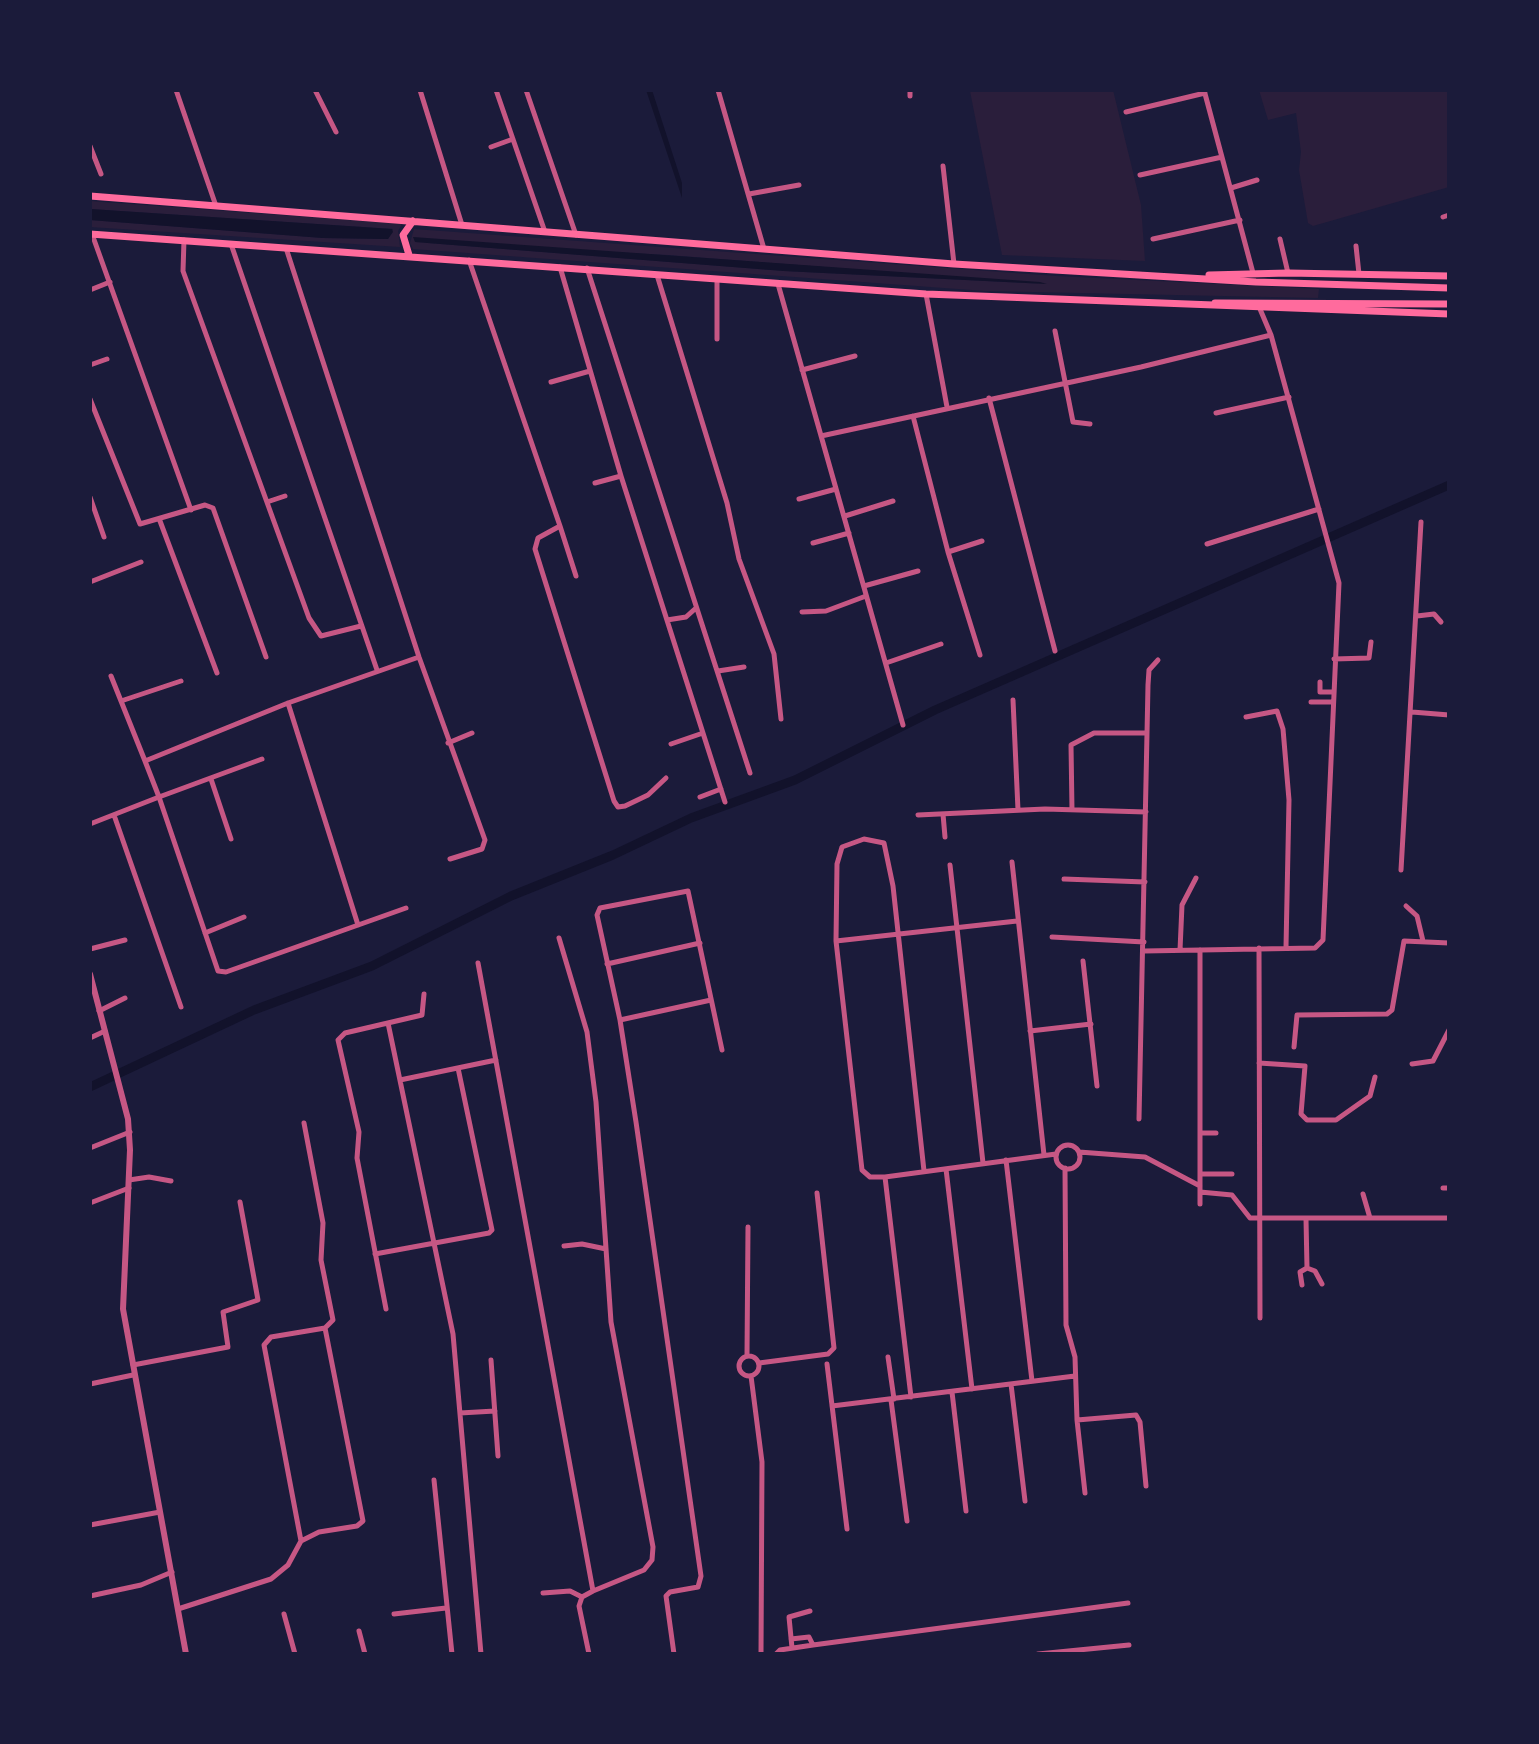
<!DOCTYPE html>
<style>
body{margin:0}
#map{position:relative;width:1539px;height:1744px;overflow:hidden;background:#1b1b3a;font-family:"Noto Serif",serif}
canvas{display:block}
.frame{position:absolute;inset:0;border:92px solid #1b1b3a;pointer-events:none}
</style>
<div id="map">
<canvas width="1539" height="1744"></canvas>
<div class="frame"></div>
</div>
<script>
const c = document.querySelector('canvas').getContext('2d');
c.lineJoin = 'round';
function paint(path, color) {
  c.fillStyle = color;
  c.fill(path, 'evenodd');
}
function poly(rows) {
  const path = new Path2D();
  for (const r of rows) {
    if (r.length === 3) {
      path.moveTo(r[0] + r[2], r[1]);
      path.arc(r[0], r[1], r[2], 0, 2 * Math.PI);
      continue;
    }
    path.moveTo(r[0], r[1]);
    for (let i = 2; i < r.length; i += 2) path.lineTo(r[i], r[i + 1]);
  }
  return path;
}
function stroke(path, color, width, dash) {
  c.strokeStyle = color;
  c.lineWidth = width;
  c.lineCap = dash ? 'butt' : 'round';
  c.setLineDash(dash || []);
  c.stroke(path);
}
paint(poly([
 [1113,90,1141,205,1145,261,1002,255,970,91],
 [1259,90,1449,90,1449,187,1313,226,1308,223,1299,170,1301,152,1296,113,1268,120],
 [90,201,402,224,398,231,400,247,90,227,90,220,323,238,388,239,393,229,90,209],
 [414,229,1056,276,1319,289,1318,298,985,291,413,249,410,243],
 [415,242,668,255,1045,284,784,271]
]), '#2a1e3b');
paint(poly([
 [646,90,652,90,682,183,682,198],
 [90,209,392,229,393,232,388,239,323,238,90,220],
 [413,237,1040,282,1047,284,784,271,415,242]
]), '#12122b');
stroke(poly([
 [90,1087,254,1010,372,966,511,896,613,855,691,818,795,780,935,710,1449,485]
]), '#12122b', 9);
stroke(poly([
 [176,90,216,206],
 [315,90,336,132],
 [420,90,462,225],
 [496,90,545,232],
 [526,90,576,235],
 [718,90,764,249],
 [910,90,910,96],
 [1204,90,1253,273],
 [1126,112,1205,93],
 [90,146,101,174],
 [491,147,513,139],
 [943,166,954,264],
 [1140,175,1222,157],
 [1231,188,1257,180],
 [749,194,799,185],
 [1443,217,1449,215],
 [92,234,191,510],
 [1153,239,1240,220],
 [1280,239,1288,273],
 [184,240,183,271,309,618,321,636,361,626],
 [231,244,377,670],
 [1356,246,1359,274],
 [286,248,419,657,485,840,482,849,450,859],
 [469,260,560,526,538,538,535,549,614,801,618,807,625,806,648,795,666,778],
 [560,267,621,476,725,802],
 [587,268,750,773],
 [657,275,727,503,739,559,774,654,781,719],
 [717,279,717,339],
 [778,284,903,725],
 [90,290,110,282],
 [926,294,947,407],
 [1055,331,1073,422,1090,424],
 [90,365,107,359],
 [802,370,855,356],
 [551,382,590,371],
 [989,398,1055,651],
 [90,399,140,524,205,505,213,508,266,657],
 [1216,413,1289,397],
 [913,416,948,552,980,655],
 [821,436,1141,367,1271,335],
 [595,483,621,476],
 [90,497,104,537],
 [799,499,836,489],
 [267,502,285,496],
 [845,516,893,501],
 [160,521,217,673],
 [560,526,576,576],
 [813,543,849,533],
 [1207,544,1319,509],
 [948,552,982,541],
 [90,582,141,562],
 [864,586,918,571],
 [802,612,826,611,866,596],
 [1417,616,1434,614,1441,622],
 [667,620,686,617,696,608],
 [1334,659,1369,658,1371,642],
 [886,663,941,644],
 [718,671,744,667],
 [111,676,145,761],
 [1320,682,1320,692,1332,692],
 [1013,700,1018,810],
 [121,701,181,681],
 [1311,702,1331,702],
 [288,703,358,925],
 [1412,712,1449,715],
 [1246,717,1277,711,1283,729,1289,800,1286,947],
 [448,743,472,733],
 [671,744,703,733],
 [262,759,159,797,218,971,226,972,406,908],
 [211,779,231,839],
 [700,797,721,789],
 [1072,810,1071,745,1094,733,1147,733],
 [943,814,945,837],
 [114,815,181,1007],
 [918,815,1045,809,1146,812],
 [90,824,159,797,145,761,288,703,419,657],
 [1012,862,1044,1155],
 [950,865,983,1163],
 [1401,870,1421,522],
 [1064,879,1145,882],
 [1406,906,1417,916,1423,941],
 [205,933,244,917],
 [1052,937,1144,942],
 [559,938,587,1032,596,1102,611,1322,653,1547,652,1560,644,1570,593,1591],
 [836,941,1017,921],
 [1259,948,1260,1318],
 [90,949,125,940],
 [1180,950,1182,905,1196,878],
 [1200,950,1200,1204],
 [1144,951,1315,948,1323,940,1339,583,1271,335,1260,309],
 [1083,961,1097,1086],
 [478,963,593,1591,582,1597,579,1606,589,1654],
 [607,964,700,943],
 [99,1011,125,998],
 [620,1020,711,1000],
 [388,1023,453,1334,481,1654],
 [1030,1031,1091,1024],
 [90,1038,105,1031],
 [1294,1047,1297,1015,1387,1014,1392,1010,1404,941,1449,943],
 [1259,1063,1305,1066,1301,1114,1307,1120,1336,1120,1370,1096,1375,1077],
 [1412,1064,1433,1061,1449,1030],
 [400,1080,496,1060],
 [1139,1119,1148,685,1149,670,1158,660],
 [1200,1133,1216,1133],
 [1068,1157,12],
 [90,1148,130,1132],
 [1079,1152,1145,1157,1200,1186],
 [1006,1160,1032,1381],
 [1065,1168,1066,1325,1075,1357,1077,1420,1085,1493],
 [946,1169,972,1389],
 [924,1171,893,886,884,843,864,839,842,847,837,864,836,941,862,1170,870,1177,885,1177,1056,1154],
 [1200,1174,1232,1174],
 [885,1177,911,1397],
 [129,1180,149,1177,171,1181],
 [1443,1188,1449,1188],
 [1200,1192,1232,1195,1250,1218,1449,1218],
 [1363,1194,1370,1218],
 [90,1203,129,1188],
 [1306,1219,1307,1268],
 [564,1246,582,1244,606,1249],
 [375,1254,489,1233,492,1230,458,1068],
 [1302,1285,1300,1272,1307,1268,1315,1271,1322,1284],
 [386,1309,357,1158,359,1132,338,1040,345,1033,422,1015,424,994],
 [747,1355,748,1227],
 [749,1366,10],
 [888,1357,894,1399],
 [491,1360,498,1456],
 [759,1363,828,1354,834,1348,817,1193],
 [827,1364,847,1529],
 [133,1365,228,1347,223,1312,258,1300,240,1202],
 [751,1376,762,1462,761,1654],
 [90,1384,133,1375],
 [1011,1384,1025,1501],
 [952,1392,966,1511],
 [891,1400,907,1521],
 [832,1406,1075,1376],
 [460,1413,495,1411],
 [1077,1420,1136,1415,1140,1422,1146,1486],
 [434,1480,452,1654],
 [90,1525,160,1512],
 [301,1541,264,1345,271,1337,325,1328,333,1320,321,1260,323,1223,304,1123],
 [543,1593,570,1591,582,1597],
 [90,1596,141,1585,172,1572],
 [178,1609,271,1579,288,1565,301,1541,319,1532,357,1526,363,1521,325,1328],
 [284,1614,295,1654],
 [394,1614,446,1608],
 [359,1631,365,1654],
 [791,1639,809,1637,813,1645],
 [792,1648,789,1617,810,1611],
 [674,1654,666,1596,670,1592,698,1587,701,1576,636,1122,620,1020,597,915,600,908,688,891,722,1050],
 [776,1654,780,1650,813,1645,1128,1603],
 [1038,1654,1129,1645]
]), '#c65784', 5);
stroke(poly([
 [90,974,128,1119,130,1150,123,1309,186,1654]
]), '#c65784', 6);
stroke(poly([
 [90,196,954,264,1256,282,1449,288],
 [90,234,926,294,1449,314],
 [409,255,403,235,413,221],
 [1209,275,1288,273,1449,276],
 [1215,303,1449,304]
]), '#ff6b9d', 7);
</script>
